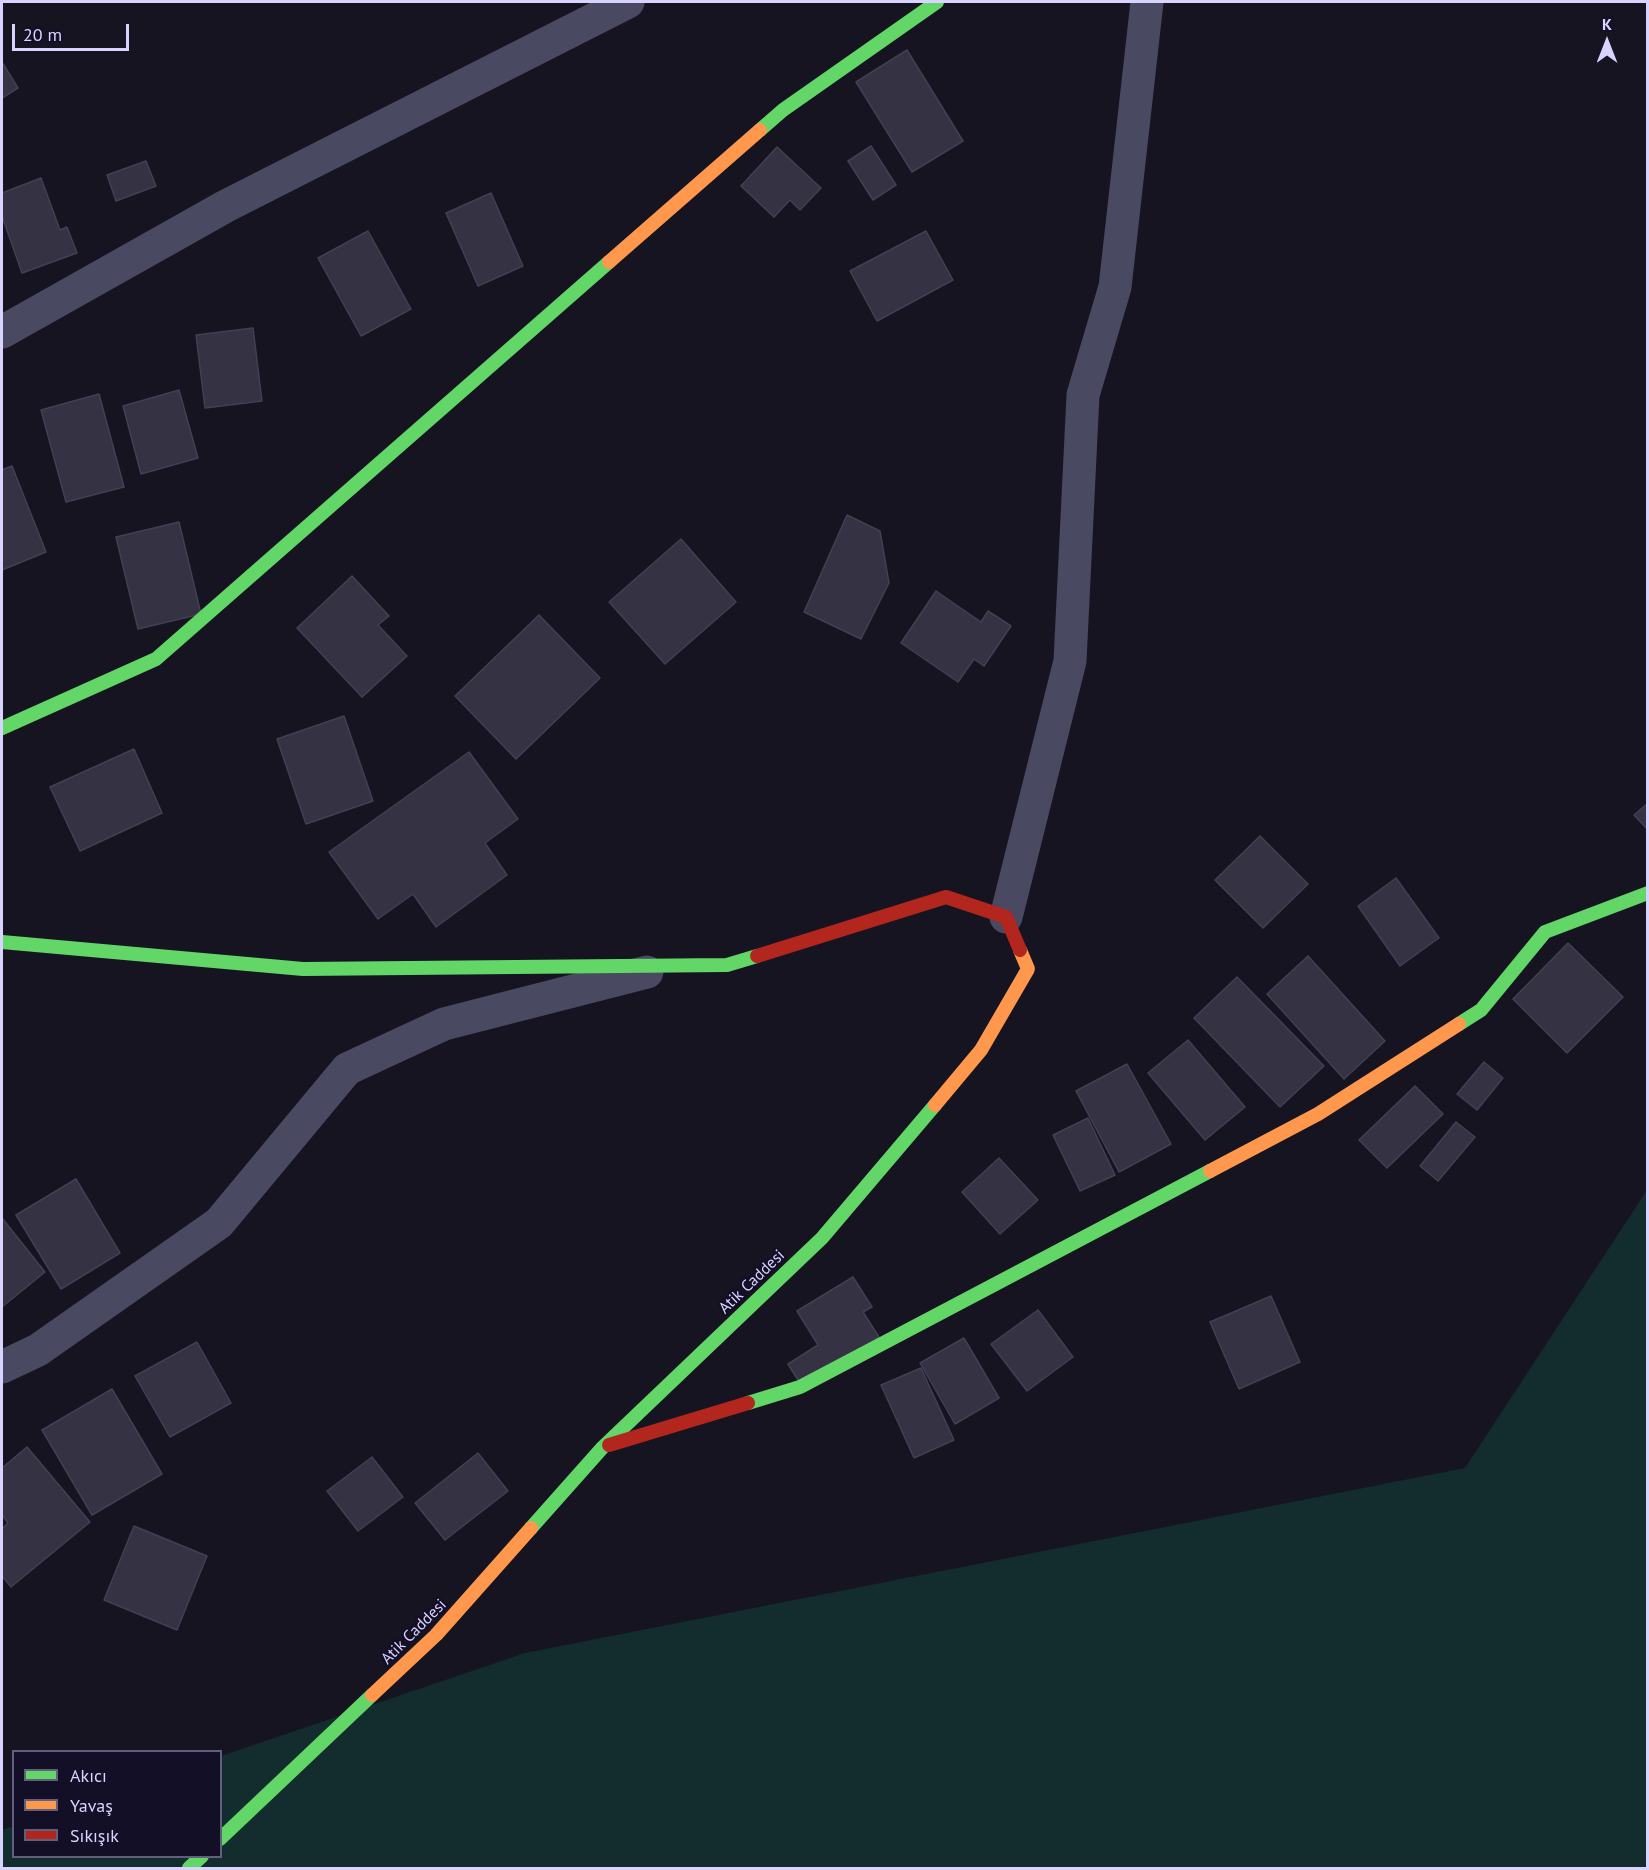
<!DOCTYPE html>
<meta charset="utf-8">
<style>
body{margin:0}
#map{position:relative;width:1649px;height:1870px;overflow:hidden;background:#161421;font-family:"PT Sans",sans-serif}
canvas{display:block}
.frame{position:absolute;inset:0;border:3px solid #d9d4ff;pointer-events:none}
.legend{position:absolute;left:12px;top:1750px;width:210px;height:108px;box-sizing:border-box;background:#130f26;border:2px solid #625e7d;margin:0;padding:8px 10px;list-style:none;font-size:18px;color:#d9d4ff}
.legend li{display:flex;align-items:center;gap:12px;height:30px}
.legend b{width:30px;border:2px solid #625e7d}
.north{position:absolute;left:1577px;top:12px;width:60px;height:60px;-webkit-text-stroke:4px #130f26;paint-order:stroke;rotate:0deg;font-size:16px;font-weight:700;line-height:24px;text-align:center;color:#d9d4ff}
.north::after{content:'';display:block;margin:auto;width:21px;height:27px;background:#d9d4ff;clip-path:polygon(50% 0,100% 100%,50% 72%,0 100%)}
.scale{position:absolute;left:12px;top:24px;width:117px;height:27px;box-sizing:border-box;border:3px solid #d9d4ff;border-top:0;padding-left:8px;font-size:18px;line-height:21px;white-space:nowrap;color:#d9d4ff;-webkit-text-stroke:4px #130f26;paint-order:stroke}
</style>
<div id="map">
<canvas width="1649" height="1870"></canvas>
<div class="frame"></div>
<ul class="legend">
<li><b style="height:8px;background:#63d668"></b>Akıcı</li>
<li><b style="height:8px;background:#ff974d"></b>Yavaş</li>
<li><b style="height:8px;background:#b3261e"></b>Sıkışık</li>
</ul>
<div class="north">K</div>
<div class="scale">20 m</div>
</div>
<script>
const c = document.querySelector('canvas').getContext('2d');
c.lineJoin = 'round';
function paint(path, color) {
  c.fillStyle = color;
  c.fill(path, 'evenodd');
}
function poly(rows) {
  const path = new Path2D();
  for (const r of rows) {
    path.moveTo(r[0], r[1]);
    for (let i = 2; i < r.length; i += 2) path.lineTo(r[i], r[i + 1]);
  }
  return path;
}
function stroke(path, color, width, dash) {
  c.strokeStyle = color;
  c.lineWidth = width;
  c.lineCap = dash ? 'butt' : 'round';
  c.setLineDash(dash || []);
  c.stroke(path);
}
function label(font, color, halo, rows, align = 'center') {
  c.font = font + ' "PT Sans",sans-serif';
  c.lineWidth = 5;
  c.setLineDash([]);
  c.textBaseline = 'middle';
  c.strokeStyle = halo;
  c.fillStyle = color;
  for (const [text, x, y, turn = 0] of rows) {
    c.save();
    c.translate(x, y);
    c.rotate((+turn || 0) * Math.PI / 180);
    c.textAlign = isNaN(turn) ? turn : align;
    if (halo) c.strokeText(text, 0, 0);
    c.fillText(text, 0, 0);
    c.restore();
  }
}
paint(poly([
 [1647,1190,1647,1868,2,1868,2,1830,13,1826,14,1856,220,1856,221,1756,525,1653,1465,1468]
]), '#132c2d');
const building = poly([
 [907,50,963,141,912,172,856,82,907,50],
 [2,62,18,88,2,98,2,62],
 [871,146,896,185,873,200,848,161,871,146],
 [777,147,821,188,800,210,790,200,774,217,741,186,777,147],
 [146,161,156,186,116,201,107,175,146,161],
 [41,178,60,230,67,227,77,253,22,273,2,216,2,193,41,178],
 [491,193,523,266,478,286,446,213,491,193],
 [368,231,411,309,361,336,318,258,368,231],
 [926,231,953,280,877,321,850,271,926,231],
 [253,328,262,401,205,408,196,335,253,328],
 [179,390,198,458,141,474,123,406,179,390],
 [99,394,124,487,66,502,41,410,99,394],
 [12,466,46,552,2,570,2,470,12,466],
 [847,515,880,531,889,583,861,639,804,612,847,515],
 [179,522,201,614,138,629,116,537,179,522],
 [681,539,736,602,665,664,609,602,681,539],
 [352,576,389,616,378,625,407,656,362,697,297,628,352,576],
 [936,591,981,622,988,611,1011,626,984,666,974,659,958,682,901,643,936,591],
 [539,615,600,678,516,759,455,696,539,615],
 [344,716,373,801,306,824,277,739,344,716],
 [134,749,162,813,80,851,50,787,134,749],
 [469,752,518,819,485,843,507,875,436,927,413,894,378,919,329,852,469,752],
 [1648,803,1648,830,1634,815,1648,803],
 [1260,836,1308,884,1263,928,1215,880,1260,836],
 [1396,878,1439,938,1400,966,1358,906,1396,878],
 [1568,943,1623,997,1567,1053,1513,999,1568,943],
 [1308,956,1385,1041,1344,1079,1267,994,1308,956],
 [1237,977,1324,1066,1280,1107,1194,1018,1237,977],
 [1188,1040,1245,1107,1205,1140,1148,1073,1188,1040],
 [1484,1062,1503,1078,1477,1110,1457,1094,1484,1062],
 [1127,1064,1171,1144,1119,1172,1076,1091,1127,1064],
 [1415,1086,1443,1114,1387,1168,1359,1140,1415,1086],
 [1088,1118,1115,1175,1080,1191,1053,1135,1088,1118],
 [1456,1122,1475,1137,1438,1181,1420,1166,1456,1122],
 [999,1158,1038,1200,1000,1234,962,1192,999,1158],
 [76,1179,120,1253,61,1289,16,1215,76,1179],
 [2,1218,45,1272,2,1307,2,1218],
 [853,1277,872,1307,863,1312,879,1337,801,1385,788,1364,818,1345,797,1311,853,1277],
 [1271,1296,1300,1362,1239,1389,1210,1322,1271,1296],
 [1038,1310,1073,1357,1027,1391,991,1344,1038,1310],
 [964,1338,999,1398,955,1424,920,1363,964,1338],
 [197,1342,231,1403,170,1437,135,1376,197,1342],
 [921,1368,954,1440,914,1458,881,1385,921,1368],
 [112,1389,162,1474,92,1515,42,1430,112,1389],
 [27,1447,90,1522,11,1587,2,1576,2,1529,8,1523,2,1515,2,1468,27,1447],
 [478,1453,508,1491,445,1540,415,1503,478,1453],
 [372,1457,403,1497,358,1531,327,1491,372,1457],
 [134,1526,207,1556,177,1630,104,1600,134,1526]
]);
paint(building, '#343243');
stroke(building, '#433f54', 1.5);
stroke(poly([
 [2,332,226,206,628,2],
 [1006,917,1070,661,1083,395,1115,287,1147,2],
 [2,1367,38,1350,219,1223,347,1069,444,1024,647,972]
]), '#4a4962', 33);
stroke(poly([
 [760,130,783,110,937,2],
 [2,728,156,659,609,262],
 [2,942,303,969,727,965,757,956],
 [1459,1024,1481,1010,1545,932,1648,893],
 [748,1403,800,1387,1210,1171],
 [531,1528,603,1447,822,1238,935,1105],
 [220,1839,372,1695],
 [189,1868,202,1856]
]), '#63d668', 14);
stroke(poly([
 [609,262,760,130],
 [935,1105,981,1050,1028,969,1020,950],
 [1210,1171,1318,1114,1459,1024],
 [372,1695,436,1635,531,1528]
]), '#ff974d', 14);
stroke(poly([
 [757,956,946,897,1006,917,1020,950],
 [609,1445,748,1403]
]), '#b3261e', 14);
label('16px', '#d9d4ff', '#130f26', [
 ["Atik Caddesi",752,1282,-44],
 ["Atik Caddesi",414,1632,-45]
]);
</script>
